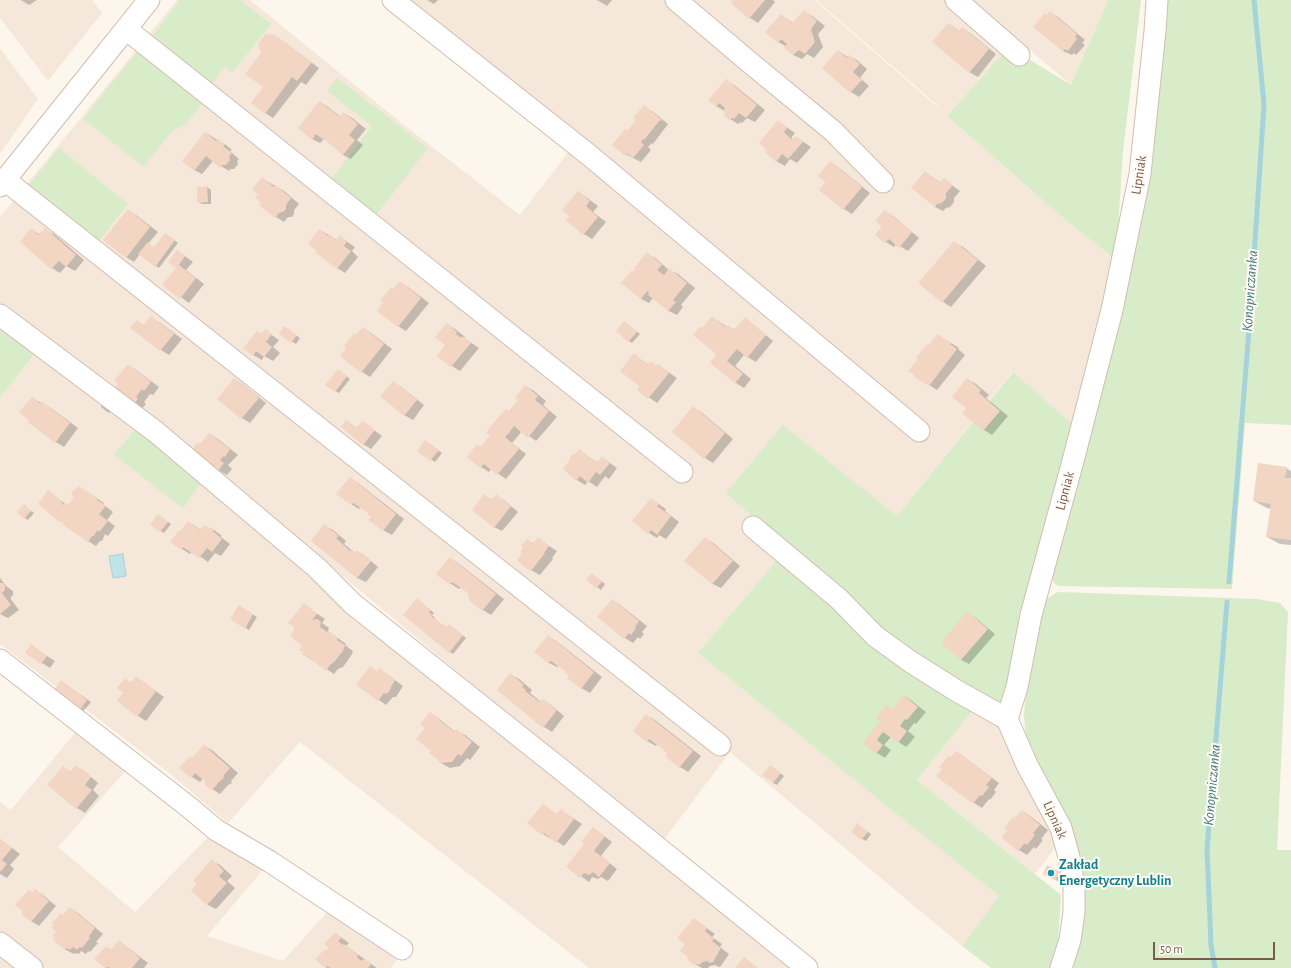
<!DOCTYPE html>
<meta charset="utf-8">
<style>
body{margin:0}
#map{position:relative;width:1291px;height:968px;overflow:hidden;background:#fdf6ec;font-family:"Alegreya Sans",sans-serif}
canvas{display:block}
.scale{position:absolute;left:1153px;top:942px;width:122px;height:18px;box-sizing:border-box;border:2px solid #7a5c4d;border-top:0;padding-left:5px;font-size:12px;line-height:14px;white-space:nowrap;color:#7a5c4d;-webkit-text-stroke:3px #fffaf3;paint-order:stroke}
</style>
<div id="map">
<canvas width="1291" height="968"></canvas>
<div class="scale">50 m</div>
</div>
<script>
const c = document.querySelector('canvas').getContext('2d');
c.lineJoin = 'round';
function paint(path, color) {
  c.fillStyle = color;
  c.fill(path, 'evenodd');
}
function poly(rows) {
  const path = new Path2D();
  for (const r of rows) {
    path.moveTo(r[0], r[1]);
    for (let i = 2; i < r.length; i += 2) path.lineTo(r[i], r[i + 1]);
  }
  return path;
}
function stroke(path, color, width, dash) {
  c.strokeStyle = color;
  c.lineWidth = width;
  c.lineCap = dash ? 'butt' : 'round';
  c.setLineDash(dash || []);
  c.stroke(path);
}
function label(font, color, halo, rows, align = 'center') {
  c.font = font + ' "Alegreya Sans",sans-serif';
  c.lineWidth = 4;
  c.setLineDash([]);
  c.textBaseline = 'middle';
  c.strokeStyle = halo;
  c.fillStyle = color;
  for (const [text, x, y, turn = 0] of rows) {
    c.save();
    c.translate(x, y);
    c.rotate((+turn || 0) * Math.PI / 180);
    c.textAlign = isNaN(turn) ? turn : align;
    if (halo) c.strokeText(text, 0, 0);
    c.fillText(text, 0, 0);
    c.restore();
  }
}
paint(poly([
 [0,0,92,0,102,13,48,81,0,18],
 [177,0,250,0,404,125,520,215,577,141,404,0,814,0,942,111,935,103,816,0,953,0,1009,47,947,116,1062,217,1116,260,1078,429,1012,372,897,516,763,526,777,560,698,653,999,896,962,946,730,752,663,841,448,664,278,522,0,309,0,217],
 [972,0,1108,0,1071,85],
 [0,48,38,99,0,154],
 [37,351,111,402,796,968,589,968,300,742,228,823,168,772,0,644,0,398],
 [978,704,1007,719,1059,843,1035,874,917,780],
 [79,728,129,767,58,847,135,912,211,834,267,865,207,936,283,961,329,910,399,957,391,968,0,968,0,802,11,810]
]), '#f5e8da');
paint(poly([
 [180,0,240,0,271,24,232,73,225,67,209,88,149,41],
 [1108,0,1141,0,1123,152,1116,260,1062,217,947,116,1009,47,1071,85],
 [1164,0,1291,0,1291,425,1245,423,1232,589,1058,586,1053,582,1052,568],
 [137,52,202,104,185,125,172,131,144,167,83,119],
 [337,78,428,148,376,215,331,180,372,126,327,91],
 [59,148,128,204,95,246,25,190],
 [0,321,37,351,0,398],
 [1013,372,1078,429,1007,719,978,704,917,780,1061,895,1058,943,1051,968,991,968,962,946,999,896,914,828,698,653,777,560,763,526,726,493,783,425,897,516],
 [137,427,204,479,183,508,114,455],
 [1058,592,1257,599,1280,603,1288,612,1277,850,1291,850,1291,968,1068,968,1080,921,1026,739,1024,716,1027,672,1043,601]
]), '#d8ecc9');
const water = poly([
 [123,554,126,576,113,578,109,556,123,554]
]);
paint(water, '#bfe3e8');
stroke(water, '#a5d3da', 1);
paint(poly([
 [21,0,37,0,29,5],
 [427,0,438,0,434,4],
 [597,0,612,0,607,6],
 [733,0,773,0,775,2,758,23,750,18,732,3,734,1],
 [804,11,812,16,825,26,818,34,823,47,814,58,807,54,802,59,793,55,787,47,778,42,781,15,793,23],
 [1050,13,1058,17,1085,40,1082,43,1085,45,1076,55,1074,53,1072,55,1063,51,1035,27],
 [949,24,959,31,962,28,970,33,996,54,978,77,969,72],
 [274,36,283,41,319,68,306,85,301,82,273,118,265,113,264,87],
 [838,51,848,57,850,56,858,61,867,69,860,78,869,86,859,97,851,92,823,68],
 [726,81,734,85,765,110,755,122,747,118,742,123,741,122,738,124,730,119,726,112,716,106],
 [320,102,328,107,341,117,344,113,352,118,366,129,357,140,363,145,351,159,343,155,330,143,324,139,320,143,312,139],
 [644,107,652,111,668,124,653,144,652,143,648,147,651,150,641,162,625,154,628,132,637,120],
 [779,122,795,133,791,138,794,140,796,137,811,147,797,163,790,159,785,166,776,161],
 [206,133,226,145,232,150,230,151,239,159,237,161,238,164,234,169,230,169,229,171,213,161,202,174,194,170],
 [830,162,838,167,870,193,852,214,844,209,820,190,827,182],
 [925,172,941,183,944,180,960,191,954,198,954,202,950,207,946,208,943,211,935,207],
 [263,179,284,191,299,204,294,210,294,214,292,217,288,217,284,222,276,217,261,205,263,203],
 [207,187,211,190,211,204,202,204,198,202,198,188],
 [578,192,586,197,598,206,593,212,606,222,592,239,584,234,567,220,570,216],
 [128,211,136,215,158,232,148,244,154,248,169,236,178,243,159,268,140,254,134,262,126,257],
 [885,211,893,216,919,238,908,251,896,244,894,247,886,242,876,234,883,226],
 [31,229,41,235,45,230,54,234,84,260,75,271,66,266,60,273,52,268,21,242],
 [320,230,337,240,340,237,355,247,352,251,358,257,345,273,337,268],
 [954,242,963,247,986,266,951,307,943,302,920,283],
 [178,251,193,262,186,270,204,284,189,303,164,285,177,268],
 [647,254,655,258,669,270,678,274,695,288,681,305,683,307,677,315,669,311,653,298,649,303,641,299],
 [400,283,408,287,429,303,406,331,398,326,394,290],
 [151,317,159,322,182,339,169,355,161,350,132,327,137,321,145,326],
 [712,317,727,327,728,326,735,330,753,324,773,341,756,362,744,355,735,366,751,379,744,388,736,383,703,329],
 [624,322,640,334,632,343,629,341],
 [447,324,455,329,465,337,464,338,479,348,460,371,452,366,438,355,447,345],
 [363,328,371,333,392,349,370,377,362,372,347,348],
 [288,329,300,338,296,344,280,334],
 [266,331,279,340,273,347,280,353,273,361,264,356,262,360,253,355,262,335],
 [946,340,959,348,958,349,965,355,937,390,929,385,919,359,929,346],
 [634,355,649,365,657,366,658,365,677,378,657,403,638,390,641,386],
 [128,365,136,370,159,387,153,395,150,394,144,402,146,404,140,411,119,384],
 [342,373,350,379,339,393,335,391],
 [234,379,242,384,266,403,250,423,242,418,218,399],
 [967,379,976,384,989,395,986,398,1008,416,992,435,984,430,963,413,967,408],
 [393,382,401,387,424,405,413,420,404,415],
 [525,386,534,391,546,401,543,405,557,417,536,441,522,431,512,443,526,454,506,479,491,469,489,472,481,467,477,445,481,448,510,412,520,400],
 [32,398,51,408,78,428,64,447,56,442],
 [105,400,114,406,109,413,101,407],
 [693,408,701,412,733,439,713,463,705,458],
 [347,421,358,429,363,422,382,436,371,449,363,444],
 [210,434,218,439,238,455,228,465,232,469,227,475,218,470,201,445],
 [429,444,442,453,435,462,419,451],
 [579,450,598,463,602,457,617,468,609,479,605,476,597,487,588,481,585,485,577,480,576,454],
 [1286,468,1291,471,1291,545,1280,544,1267,537,1271,509,1267,508,1254,501],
 [350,478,358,483,404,519,392,535,383,530,369,513,361,507,359,509,351,504],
 [87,492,104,503,103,504,113,512,107,520,115,526,108,536,105,534,102,541,100,541,96,546,88,541,52,494,68,506],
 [484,496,493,500,496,496,504,500,518,512,502,531,494,527],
 [651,499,666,509,665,511,679,522,666,539,659,535,657,538,649,533],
 [24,506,34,513,28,520,25,518],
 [162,518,171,524,164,533,152,525],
 [189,522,201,530,211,528,221,535,221,537,230,544,221,556,215,553,208,562,192,551,190,554,182,549],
 [325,526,333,530,346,541,344,544,355,553,357,551,365,556,378,567,366,582,357,578,312,541],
 [705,538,713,543,740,566,721,588,713,584,686,561],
 [538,539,557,551,552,558,553,559,540,575,525,567,523,553,527,540,534,544],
 [450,558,458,563,504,599,491,615,483,610,470,599,472,596,469,593,461,587,459,589,451,584,437,573],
 [592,574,605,584,601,590,587,579],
 [0,578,6,586,13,591,13,595,10,598,19,610,8,618,0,614],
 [612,600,620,605,647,626,642,632,644,634,640,639,638,637,633,643,625,638,599,617],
 [420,602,434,613,432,615,435,618,434,619,447,628,453,628,466,638,453,654,450,652],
 [304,605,325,619,322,623,329,628,328,631,346,644,345,645,353,651,351,656,343,667,338,669,334,674,303,654,303,646,297,628],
 [239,606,257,617,249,630,231,619],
 [968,613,976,618,995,634,969,664,961,660],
 [548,636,556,641,602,677,590,693,581,688,568,678,570,675,559,665,557,667,549,663,536,652],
 [39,651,55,661,50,668,26,653],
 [377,672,387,674,403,686,396,697,393,697,386,705,358,685],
 [511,675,519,679,532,690,530,693,541,702,543,700,551,705,564,716,552,732,544,727],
 [136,677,164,697,146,721,138,716,125,692,125,680,132,683],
 [65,684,91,702,82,713],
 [904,696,912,701,926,712,916,724,914,723,908,731,915,737,906,747,891,737,884,745,891,750,885,758,877,753,864,743],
 [430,713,438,718,455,732,456,731,465,735,480,747,470,760,467,758,460,766,450,768,441,763,433,750,426,728],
 [646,715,655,720,701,756,688,772,680,767,665,749,657,744,656,746,647,741],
 [205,746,213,751,238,773,231,781,232,783,228,785,220,794,212,789,203,778,200,782,192,777,193,759],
 [956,752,964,757,999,783,994,790,996,792,990,800,989,799,982,808,974,803,937,776],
 [76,766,84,771,98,783,93,790,99,796,85,813,77,808,63,768,71,772],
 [774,768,784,776,777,785,773,783],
 [543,805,558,815,561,810,582,824,564,846,552,838,551,839,543,834,528,823],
 [1022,811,1030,816,1048,830,1041,839,1043,840,1036,849,1034,847,1027,855,1019,850,1003,837],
 [861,827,871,834,866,841,862,839],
 [593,828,612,842,601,856,617,869,608,881,601,877,598,879,592,877,589,882,568,867,586,844],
 [0,839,20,854,10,865,14,869,7,878,0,874],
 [212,861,220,865,232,876,227,881,235,888,216,909,208,905,192,891,198,884],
 [1059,872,1076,882,1073,889,1044,874],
 [35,890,43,895,56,906,39,926,31,921,33,893],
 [70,908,78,913,103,934,96,942,98,943,90,952,88,951,86,954,81,951,79,954,75,953,74,954,66,950,54,940,56,938,57,931],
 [694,919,715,934,712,937,722,944,720,947,729,954,721,966,719,967,715,965,710,966,708,968,702,968,695,964,686,944],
 [335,933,349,943,346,946,377,968,327,968,317,959,330,948],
 [119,942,127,947,148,963,144,968,106,968,96,959,106,947,112,950]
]), '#0003');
stroke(poly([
 [1229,582,1250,317,1264,105,1254,0],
 [1215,968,1211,945,1207,849,1227,602]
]), '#a5d3da', 5);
paint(poly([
 [731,0,765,0,749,19,731,3,733,1],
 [804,10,817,21,811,29,815,42,805,54,799,50,793,55,784,48,787,44,781,39,778,43,765,32,781,14,792,23],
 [1050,11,1077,34,1075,37,1077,39,1068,51,1065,49,1063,51,1033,27,1045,13,1047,15],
 [948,23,958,31,962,27,989,49,969,73,932,42],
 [266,34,275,35,312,62,297,81,292,77,265,114,251,103,263,87,245,74,261,53,258,43],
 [838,50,847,58,849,55,860,64,853,72,862,80,850,93,822,68],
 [726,79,757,105,746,118,739,113,734,119,732,118,729,120,724,115,725,112,723,111,725,108,719,103,716,107,708,100],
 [319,101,340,117,343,112,358,124,349,135,355,140,343,155,324,139,324,140,316,134,312,140,298,128],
 [644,105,662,120,661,121,660,120,644,140,643,139,641,142,644,145,633,158,626,153,624,155,612,145,625,129,627,131,636,120,633,118],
 [778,120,787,128,784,132,792,140,796,136,803,142,788,159,782,154,776,162,765,152,767,150,759,143],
 [205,132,216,141,218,139,225,144,223,146,232,153,229,156,230,160,226,165,222,165,220,168,206,156,194,171,182,161],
 [830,161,862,187,843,210,819,190,825,182,818,176],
 [925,171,940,183,944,178,953,185,946,193,946,198,942,203,937,204,935,207,911,188],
 [262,177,274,187,275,185,291,198,286,205,286,209,283,212,279,213,275,218,259,205,261,203,255,198,258,194,252,190],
 [207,186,208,202,197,203,197,187],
 [578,191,590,201,586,206,598,217,583,235,566,220,569,216,562,210],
 [128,209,150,227,126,258,103,240],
 [885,210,912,232,899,248,889,239,885,243,875,235,882,227,875,221],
 [31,228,39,235,45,228,76,255,66,267,59,261,51,269,20,242],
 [319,229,328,236,330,235,336,240,340,235,347,241,344,246,351,251,337,269,315,252,317,251,308,244],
 [165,233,175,240,155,267,138,254,148,242,154,247],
 [954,241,978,260,942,303,918,283],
 [177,250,185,256,179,265,196,278,180,299,162,285,176,268,168,262],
 [647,252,662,265,657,270,664,275,669,268,687,283,673,300,676,302,668,311,648,295,649,293,647,291,641,299,621,283,631,271,632,272,635,269,634,268],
 [400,281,421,298,398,327,377,311,383,303,380,301,391,287,393,289],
 [151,316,174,334,160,351,130,328,137,320,144,325,146,322],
 [712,316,725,327,727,325,734,330,745,317,766,335,747,358,737,349,727,361,743,374,736,382,738,384,737,385,710,363,716,354,693,335,700,326,702,328],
 [624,321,637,332,628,342,616,331],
 [447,323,457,332,456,334,461,338,462,336,471,343,451,367,437,356,445,345,435,337],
 [284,326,297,335,291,343,279,334],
 [363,327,384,344,361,373,340,356,346,348,344,346,354,333,356,335],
 [266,329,272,334,266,342,272,347,264,357,256,351,253,356,243,348,257,331,261,334],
 [937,334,951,343,950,344,957,349,929,386,914,377,915,376,908,371,918,359,916,358,927,344,929,345],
 [634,353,648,365,650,361,656,365,658,364,669,373,648,399,637,390,639,386,620,371],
 [128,364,151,382,144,391,142,389,136,397,138,399,131,407,112,391,118,384,114,381],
 [338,369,347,376,335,392,325,385],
 [234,378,259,398,241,419,217,399],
 [967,378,981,390,979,393,1000,411,983,431,962,413,966,408,952,397],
 [393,381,417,400,404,416,380,396],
 [525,385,538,396,535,400,549,411,528,438,514,426,509,433,505,437,519,449,497,475,484,464,480,468,467,457,477,444,480,447,490,436,486,433,495,421,506,409,509,411,518,400,515,398],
 [32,397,41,404,43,402,70,423,55,443,28,422,29,420,19,412],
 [693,406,725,433,704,459,672,432],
 [346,420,356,428,363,421,375,430,363,445,341,427],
 [209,433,230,449,225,457,224,456,220,460,224,463,218,471,192,450,198,442,200,444],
 [425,440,439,450,430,461,417,451],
 [579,449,597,463,602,456,610,463,600,475,596,472,588,483,580,476,576,481,563,469,570,460,570,457,572,454,575,454],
 [1258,463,1287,467,1285,478,1291,478,1291,540,1266,537,1271,504,1253,501],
 [350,477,396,514,383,531,368,520,371,517,367,514,368,513,353,503,351,505,336,494],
 [79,486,97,498,96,499,106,506,99,514,108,521,99,532,97,530,94,536,92,536,88,542,63,525,64,524,60,521,59,522,38,504,48,490,62,501,61,502,64,505,65,503,68,505,74,497,71,495,73,491],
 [484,494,491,500,496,494,511,506,494,528,472,510],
 [651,498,659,504,657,506,671,516,657,535,651,530,648,534,632,521],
 [24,504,31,511,24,519,17,512],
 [158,514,168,522,160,532,150,525],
 [188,521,200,530,204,525,209,528,211,527,213,529,213,531,222,539,212,552,207,548,199,558,183,547,181,550,170,542,179,530,180,531],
 [324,524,339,536,336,538,350,551,351,550,354,553,356,550,371,561,357,578,311,541],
 [538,537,549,546,544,553,545,553,531,571,527,568,525,568,517,560,522,553,520,552,523,548,521,546,527,539,533,544],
 [705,537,733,561,712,584,684,561],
 [450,557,496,594,482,611,468,599,470,597,467,594,468,593,452,582,450,585,436,574],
 [592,573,602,582,596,588,586,580],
 [0,583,3,583,5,586,5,590,2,593,11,605,0,614],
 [417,598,430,610,429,612,432,615,431,616,446,627,449,624,463,635,449,653,403,615],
 [612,599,639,621,635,627,636,628,631,635,629,633,624,639,597,617],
 [304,603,317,614,312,620,317,619,321,622,320,627,327,632,328,631,338,638,337,640,345,645,343,651,334,662,330,665,326,671,306,655,305,656,302,654,303,652,299,650,302,646,290,636,295,628,288,623],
 [239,605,253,614,245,629,230,619],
 [967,611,988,629,961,660,941,643],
 [548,635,594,672,581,689,567,678,569,675,565,673,566,672,551,661,548,663,534,652],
 [31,644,47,656,41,664,25,653],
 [370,666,377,671,379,668,395,680,391,687,390,691,386,694,384,693,378,701,356,685],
 [510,673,524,685,522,687,526,690,525,691,540,702,543,699,557,710,543,728,497,690],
 [136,676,156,691,137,717,117,701,123,693,117,688,125,678,131,683],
 [61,680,87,700,78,712,52,693],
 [903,695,918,707,907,720,905,719,900,726,907,731,898,743,883,732,877,740,883,745,876,754,863,743,880,721,876,718,886,705,892,709],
 [430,712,454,732,456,729,472,742,461,756,458,754,452,762,441,763,439,762,439,761,429,753,431,751,416,739,425,728,420,724],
 [646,714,693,751,679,768,665,756,667,754,664,750,649,739,647,742,633,731],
 [204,745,230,768,223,776,224,778,220,781,212,790,204,784,206,782,195,773,191,778,179,768,190,756,192,758],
 [956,751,992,778,986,785,989,787,982,796,980,795,973,804,936,776,942,769,939,767,949,755,951,757],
 [76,765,91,777,85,785,92,790,76,809,47,785,63,766,70,772],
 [770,765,781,773,773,783,762,775],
 [543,804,557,814,561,809,574,819,556,843,544,833,542,835,527,823],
 [1022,810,1040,825,1033,833,1035,835,1027,845,1025,843,1018,851,1002,838,1007,830,1004,828,1014,816,1015,818],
 [857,823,868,832,861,840,851,832],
 [593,827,605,836,594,851,610,863,599,877,593,872,589,875,584,873,580,878,566,867,584,844,581,842],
 [0,839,12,848,2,860,7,864,0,872],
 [212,859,224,871,219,876,227,883,207,905,191,891,197,884,193,881],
 [1047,865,1060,872,1055,880,1043,874],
 [35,889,49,901,31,922,21,914,23,912,15,905,29,890,32,892],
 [70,907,95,928,89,936,90,938,82,948,80,947,77,950,73,947,70,950,67,948,65,950,53,940,55,938,52,936,56,932,51,928,54,925,52,923,61,913,63,915],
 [694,918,707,928,705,931,714,939,712,941,721,948,713,962,710,963,707,961,702,962,699,965,697,964,694,965,688,960,687,956,680,951,685,944,677,938],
 [335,932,341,938,338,941,343,945,344,944,358,955,357,957,361,961,365,958,371,964,368,968,330,968,328,966,325,968,315,959,324,950,326,951,329,948,324,944],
 [119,940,140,958,132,968,110,968,109,967,105,968,94,959,106,946,111,950],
 [744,957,758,968,735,968]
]), '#f3d5c3');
const minor = poly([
 [393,0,589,155,919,431],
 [676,0,748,61,833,131,883,182],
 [956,0,1019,55],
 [126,29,262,137,682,472],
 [5,180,720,745],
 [0,186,149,0],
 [0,315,156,432,317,568,353,604,563,771,807,968],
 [753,527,839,599,875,636,911,662,957,691,1007,719],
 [0,660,190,808,216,830,269,861,402,949],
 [0,943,32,968],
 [1061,968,1070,940,1074,912,1074,886,1069,857,1061,828,1027,765,1007,719,1017,687,1031,615,1073,461,1112,310,1140,174,1155,31,1157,0]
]);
stroke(minor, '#d1beb0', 23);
stroke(minor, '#fff', 21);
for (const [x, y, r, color] of [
 [1051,873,4,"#0f9aa8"]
]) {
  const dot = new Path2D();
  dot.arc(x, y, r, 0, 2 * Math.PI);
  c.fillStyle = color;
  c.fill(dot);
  stroke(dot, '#fffaf3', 1.5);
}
label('14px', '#7a5c4d', '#fffaf3', [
 ["Lipniak",1139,175,-81],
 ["Lipniak",1065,491,-75],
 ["Lipniak",1055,820,66]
]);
label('bold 14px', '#0d838f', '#fffaf3', [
 ["Zakład",1059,865],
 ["Energetyczny Lublin",1059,881]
], 'left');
label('italic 15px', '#437c86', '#fffaf3', [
 ["Konopniczanka",1250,291,-86],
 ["Konopniczanka",1212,785,-85]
]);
</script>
